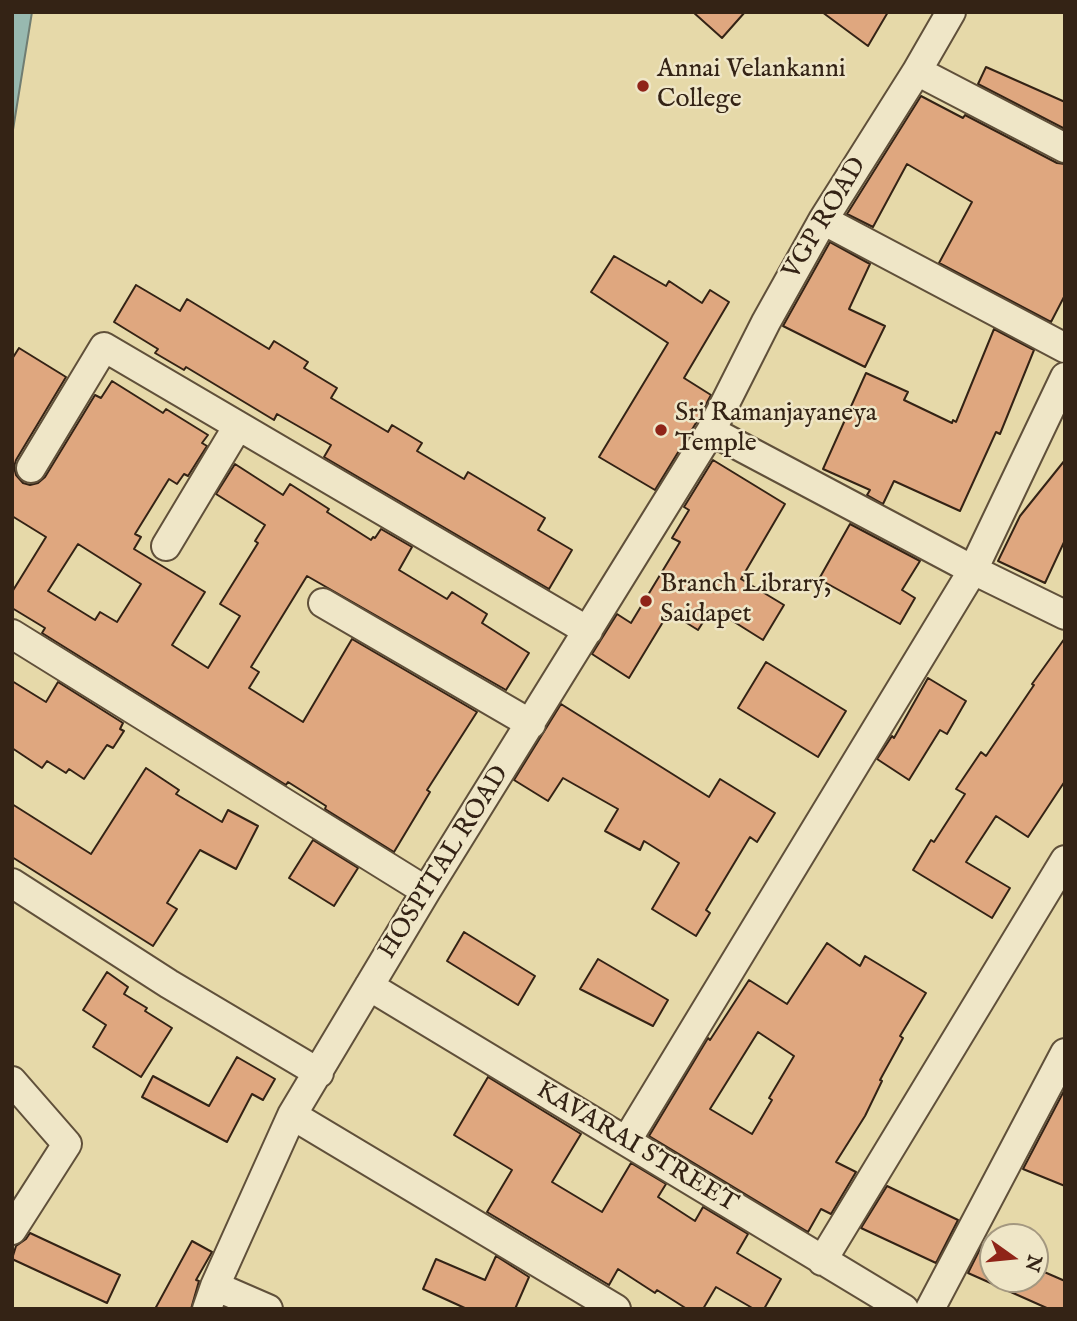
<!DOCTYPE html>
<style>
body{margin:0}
#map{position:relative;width:1077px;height:1321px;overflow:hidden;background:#e6d9a9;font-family:"IM FELL English",serif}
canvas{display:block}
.frame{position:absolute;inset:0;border:14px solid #342315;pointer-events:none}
.north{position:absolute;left:979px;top:1223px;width:70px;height:70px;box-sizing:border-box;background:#efe6c7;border:2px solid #a49880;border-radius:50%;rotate:105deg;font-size:19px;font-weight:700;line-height:28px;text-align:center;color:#342315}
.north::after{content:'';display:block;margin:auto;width:24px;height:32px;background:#8f2418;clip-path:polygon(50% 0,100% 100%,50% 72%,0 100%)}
</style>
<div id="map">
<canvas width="1077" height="1321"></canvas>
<div class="frame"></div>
<div class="north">N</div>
</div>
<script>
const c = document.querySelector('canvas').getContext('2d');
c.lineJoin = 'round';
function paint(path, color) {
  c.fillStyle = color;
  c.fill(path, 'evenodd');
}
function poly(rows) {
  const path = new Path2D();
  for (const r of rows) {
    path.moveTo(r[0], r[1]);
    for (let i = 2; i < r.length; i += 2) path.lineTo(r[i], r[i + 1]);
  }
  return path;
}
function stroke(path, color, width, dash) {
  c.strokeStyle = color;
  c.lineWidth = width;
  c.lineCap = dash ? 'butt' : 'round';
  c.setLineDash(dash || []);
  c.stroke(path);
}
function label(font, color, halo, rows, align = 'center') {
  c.font = font + ' "IM FELL English",serif';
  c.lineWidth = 5;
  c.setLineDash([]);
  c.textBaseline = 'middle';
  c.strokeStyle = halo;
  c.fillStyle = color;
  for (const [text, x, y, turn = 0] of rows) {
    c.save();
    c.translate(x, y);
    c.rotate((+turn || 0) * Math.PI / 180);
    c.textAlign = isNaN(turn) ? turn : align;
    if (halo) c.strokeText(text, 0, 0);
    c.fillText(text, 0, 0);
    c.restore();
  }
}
const water = poly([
 [12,12,32,12,12,136,12,12]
]);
paint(water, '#98b9b0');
stroke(water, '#707d72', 2);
const building = poly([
 [693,12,745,12,722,38,693,12],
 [822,12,888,12,868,46,822,12],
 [986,67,1065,102,1065,129,978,84,986,67],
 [921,96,963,118,965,115,1057,163,1065,164,1065,295,1051,322,939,263,972,202,907,164,873,227,847,214,921,96],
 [830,242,870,264,849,309,885,326,865,367,783,326,830,242],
 [614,256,666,286,669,281,702,303,710,290,729,302,684,378,711,395,696,423,655,490,599,457,668,343,591,292,614,256],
 [136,285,180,311,187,299,269,349,274,341,308,362,304,368,337,388,331,398,388,432,392,425,422,443,417,451,464,479,468,472,545,518,538,530,572,550,549,589,324,457,331,445,277,414,274,420,186,367,184,370,155,353,158,349,114,322,136,285],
 [994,329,1034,350,1000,434,996,432,960,511,894,481,883,504,867,495,870,490,823,469,866,373,908,392,904,400,952,423,953,420,956,422,994,329],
 [19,348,66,377,16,460,14,467,16,475,23,483,30,485,38,483,45,477,95,395,101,398,112,381,163,413,166,409,208,435,202,443,207,446,188,476,184,474,177,484,169,479,135,534,141,537,134,549,205,592,172,645,208,668,240,616,220,604,258,543,255,541,265,525,216,494,235,464,283,495,290,484,329,509,327,512,371,540,373,537,375,538,381,529,412,547,399,570,447,599,452,592,487,614,482,623,529,653,506,690,307,576,251,667,259,672,249,688,303,722,352,639,477,712,427,790,430,792,394,852,325,809,326,806,288,782,286,785,42,633,45,628,12,608,12,592,46,537,12,516,12,359,19,348],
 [78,544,141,584,117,622,100,612,95,620,48,591,78,544],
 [713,460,785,504,741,579,784,605,763,640,712,608,698,630,669,612,629,678,592,654,617,614,631,623,680,542,672,538,689,510,684,507,713,460],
 [1065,460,1065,540,1045,583,998,561,1020,516,1065,460],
 [850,524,920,561,902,590,915,598,900,624,819,579,850,524],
 [1065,638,1065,781,1028,837,996,816,966,862,1010,888,992,918,913,870,931,840,934,842,965,794,956,789,981,752,986,756,1034,685,1032,684,1065,638],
 [766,662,846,711,818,757,738,708,766,662],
 [928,678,966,701,947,734,940,730,909,780,877,759,892,736,894,738,928,678],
 [12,681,46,702,58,682,123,723,120,729,124,731,113,748,107,745,84,779,69,769,66,773,47,761,42,768,12,748,12,681],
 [561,704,709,797,720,779,775,813,757,842,750,837,706,910,710,913,696,936,652,909,679,863,644,841,640,850,605,831,618,809,563,778,548,801,514,780,561,704],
 [146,768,179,790,176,794,222,822,228,810,258,826,236,869,200,850,167,903,177,909,153,946,12,857,12,804,91,854,146,768],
 [313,840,358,868,334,906,289,878,313,840],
 [464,932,535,976,518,1005,447,961,464,932],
 [827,943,860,966,865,956,926,993,900,1036,903,1038,880,1080,882,1081,865,1116,836,1162,856,1172,831,1214,821,1209,808,1232,649,1136,708,1038,710,1040,749,980,787,1004,827,943],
 [758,1032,794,1056,769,1098,772,1100,752,1134,710,1109,758,1032],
 [598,959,668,1000,653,1026,580,989,598,959],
 [107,972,128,987,124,994,147,1008,145,1011,172,1028,141,1077,93,1047,106,1025,83,1010,107,972],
 [237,1057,275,1079,263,1100,252,1094,227,1142,142,1097,153,1076,209,1106,237,1057],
 [488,1077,581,1134,552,1182,602,1212,631,1163,666,1184,658,1197,695,1221,703,1207,748,1234,737,1253,781,1279,764,1309,754,1309,716,1287,703,1309,687,1309,657,1290,655,1293,618,1269,609,1285,487,1212,512,1170,454,1135,488,1077],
 [1065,1089,1065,1186,1023,1169,1065,1089],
 [887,1186,958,1220,936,1263,861,1228,887,1186],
 [30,1233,120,1275,107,1303,12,1259,16,1246,26,1239,30,1233],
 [192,1241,212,1252,196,1280,199,1281,191,1309,155,1309,192,1241],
 [982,1245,993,1250,993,1279,1035,1279,1035,1268,1065,1281,1065,1309,1049,1309,968,1273,982,1245],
 [496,1256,529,1277,515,1309,467,1309,423,1289,436,1259,485,1280,496,1256]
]);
paint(building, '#dfa77f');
stroke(building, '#342315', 2);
const minor = poly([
 [917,71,1065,148],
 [823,220,1065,348],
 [711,431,973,570,1065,615],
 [31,468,104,347,588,631],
 [166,546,238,426],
 [323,603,531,724],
 [12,634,426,891],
 [12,883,169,984,319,1073],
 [369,986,904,1309],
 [12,1081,67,1144,12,1230],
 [292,1115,616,1309],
 [627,1140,973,570,1065,377],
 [822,1261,1065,860],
 [215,1286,268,1309],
 [207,1309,215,1286,292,1115,426,891,711,431,766,322,823,220,917,71,951,12],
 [930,1309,1065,1053]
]);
stroke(minor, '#60503a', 32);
stroke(minor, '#efe6c7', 28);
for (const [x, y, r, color] of [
 [643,86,7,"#8f2418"],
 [661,430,7,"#8f2418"],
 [646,601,7,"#8f2418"]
]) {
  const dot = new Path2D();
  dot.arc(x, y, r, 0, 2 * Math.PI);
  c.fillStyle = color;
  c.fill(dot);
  stroke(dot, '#efe6c7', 2.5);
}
label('26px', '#342315', '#efe6c7', [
 ["Annai Velankanni",657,71],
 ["College",657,101],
 ["Sri Ramanjayaneya",675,415],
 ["Temple",675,445],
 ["Branch Library,",660,586],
 ["Saidapet",660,616]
], 'left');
label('26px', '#342315', '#efe6c7', [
 ["VGP ROAD",826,219,-59],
 ["HOSPITAL ROAD",445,863,-58],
 ["KAVARAI STREET",636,1148,31]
]);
</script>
